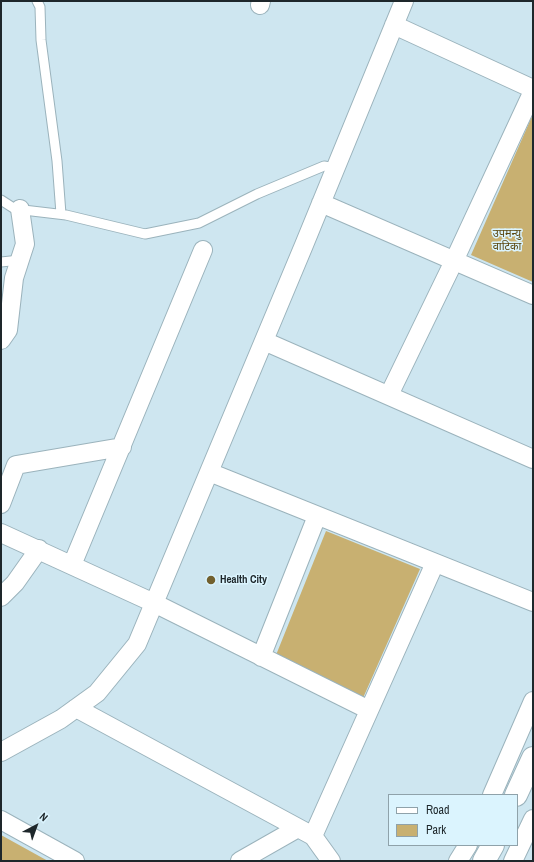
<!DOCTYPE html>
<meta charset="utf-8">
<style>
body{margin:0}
#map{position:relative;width:534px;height:862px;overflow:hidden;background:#cee6f0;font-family:"Archivo Narrow",sans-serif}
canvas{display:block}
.frame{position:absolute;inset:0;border:2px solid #1e272b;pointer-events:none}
.legend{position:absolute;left:388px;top:794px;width:130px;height:52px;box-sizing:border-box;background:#dbf4fe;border:1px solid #8fa2aa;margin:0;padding:5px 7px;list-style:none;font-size:12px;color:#1e272b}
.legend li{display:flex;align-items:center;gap:8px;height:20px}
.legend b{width:20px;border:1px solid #8fa2aa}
.north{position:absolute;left:16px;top:806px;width:40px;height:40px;-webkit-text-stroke:3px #dbf4fe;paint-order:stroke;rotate:41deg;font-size:11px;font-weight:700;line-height:16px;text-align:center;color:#1e272b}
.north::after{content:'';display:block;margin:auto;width:14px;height:18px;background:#1e272b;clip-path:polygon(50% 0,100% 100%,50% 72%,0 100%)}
</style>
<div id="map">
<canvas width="534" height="862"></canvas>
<div class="frame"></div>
<ul class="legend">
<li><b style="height:5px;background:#fff"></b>Road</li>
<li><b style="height:11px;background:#c8b071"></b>Park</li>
</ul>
<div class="north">N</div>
</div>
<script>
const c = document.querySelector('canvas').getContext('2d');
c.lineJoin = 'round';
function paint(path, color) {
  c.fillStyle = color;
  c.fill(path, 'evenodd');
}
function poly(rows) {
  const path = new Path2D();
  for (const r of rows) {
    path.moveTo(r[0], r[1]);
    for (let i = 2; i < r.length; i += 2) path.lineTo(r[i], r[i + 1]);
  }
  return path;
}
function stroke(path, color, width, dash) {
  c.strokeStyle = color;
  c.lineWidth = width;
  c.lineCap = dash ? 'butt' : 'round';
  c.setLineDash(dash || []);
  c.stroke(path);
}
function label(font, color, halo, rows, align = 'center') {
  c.font = font + ' "Archivo Narrow","Noto Sans Devanagari",sans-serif';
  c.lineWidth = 3;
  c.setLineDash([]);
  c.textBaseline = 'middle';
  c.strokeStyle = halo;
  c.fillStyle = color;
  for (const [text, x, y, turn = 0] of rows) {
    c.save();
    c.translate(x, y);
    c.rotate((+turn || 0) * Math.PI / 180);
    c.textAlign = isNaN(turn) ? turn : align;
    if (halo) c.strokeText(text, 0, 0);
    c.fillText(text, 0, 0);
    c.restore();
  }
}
paint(poly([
 [533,114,533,282,471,255],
 [326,531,420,569,363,698,276,655],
 [1,835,48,861,1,861]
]), '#c8b071');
const lane = poly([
 [37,1,40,7,41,40,57,161,61,214],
 [1,200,15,209,66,215,145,234,199,223,257,194,324,166,336,168],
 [1,262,20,260]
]);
const street = poly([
 [260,5,261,1],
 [394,25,533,89],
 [321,203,533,295],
 [1,340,8,330,14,278,25,244,20,209],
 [264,341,533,459],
 [389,395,454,261,533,91],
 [209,472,533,602],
 [1,504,16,465,122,447],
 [1,533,154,603,369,710],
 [72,565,203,250],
 [1,597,15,583,39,549],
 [261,657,317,516],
 [76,708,313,836,331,861],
 [1,752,61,719,97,693,137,644,304,245,404,1],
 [492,795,533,701],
 [1,820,75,861],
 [313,836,435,563],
 [240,861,298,828],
 [458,861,468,845],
 [513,861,533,819]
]);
const secondary = poly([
 [516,795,533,758],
 [484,861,493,845]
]);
stroke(lane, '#9bb3bc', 11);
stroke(street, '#9bb3bc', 20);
stroke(secondary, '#9bb3bc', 24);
stroke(lane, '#fff', 9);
stroke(street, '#fff', 18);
stroke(secondary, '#fff', 22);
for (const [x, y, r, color] of [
 [211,580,5,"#72602e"]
]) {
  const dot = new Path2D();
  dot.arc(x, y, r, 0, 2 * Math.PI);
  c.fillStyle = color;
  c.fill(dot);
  stroke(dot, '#dbf4fe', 1.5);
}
label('11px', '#5a4710', '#dbf4fe', [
 ["उपमन्यु",507,234],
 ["वाटिका",507,247]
]);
label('bold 11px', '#1e272b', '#dbf4fe', [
 ["Health City",220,580]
], 'left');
</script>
